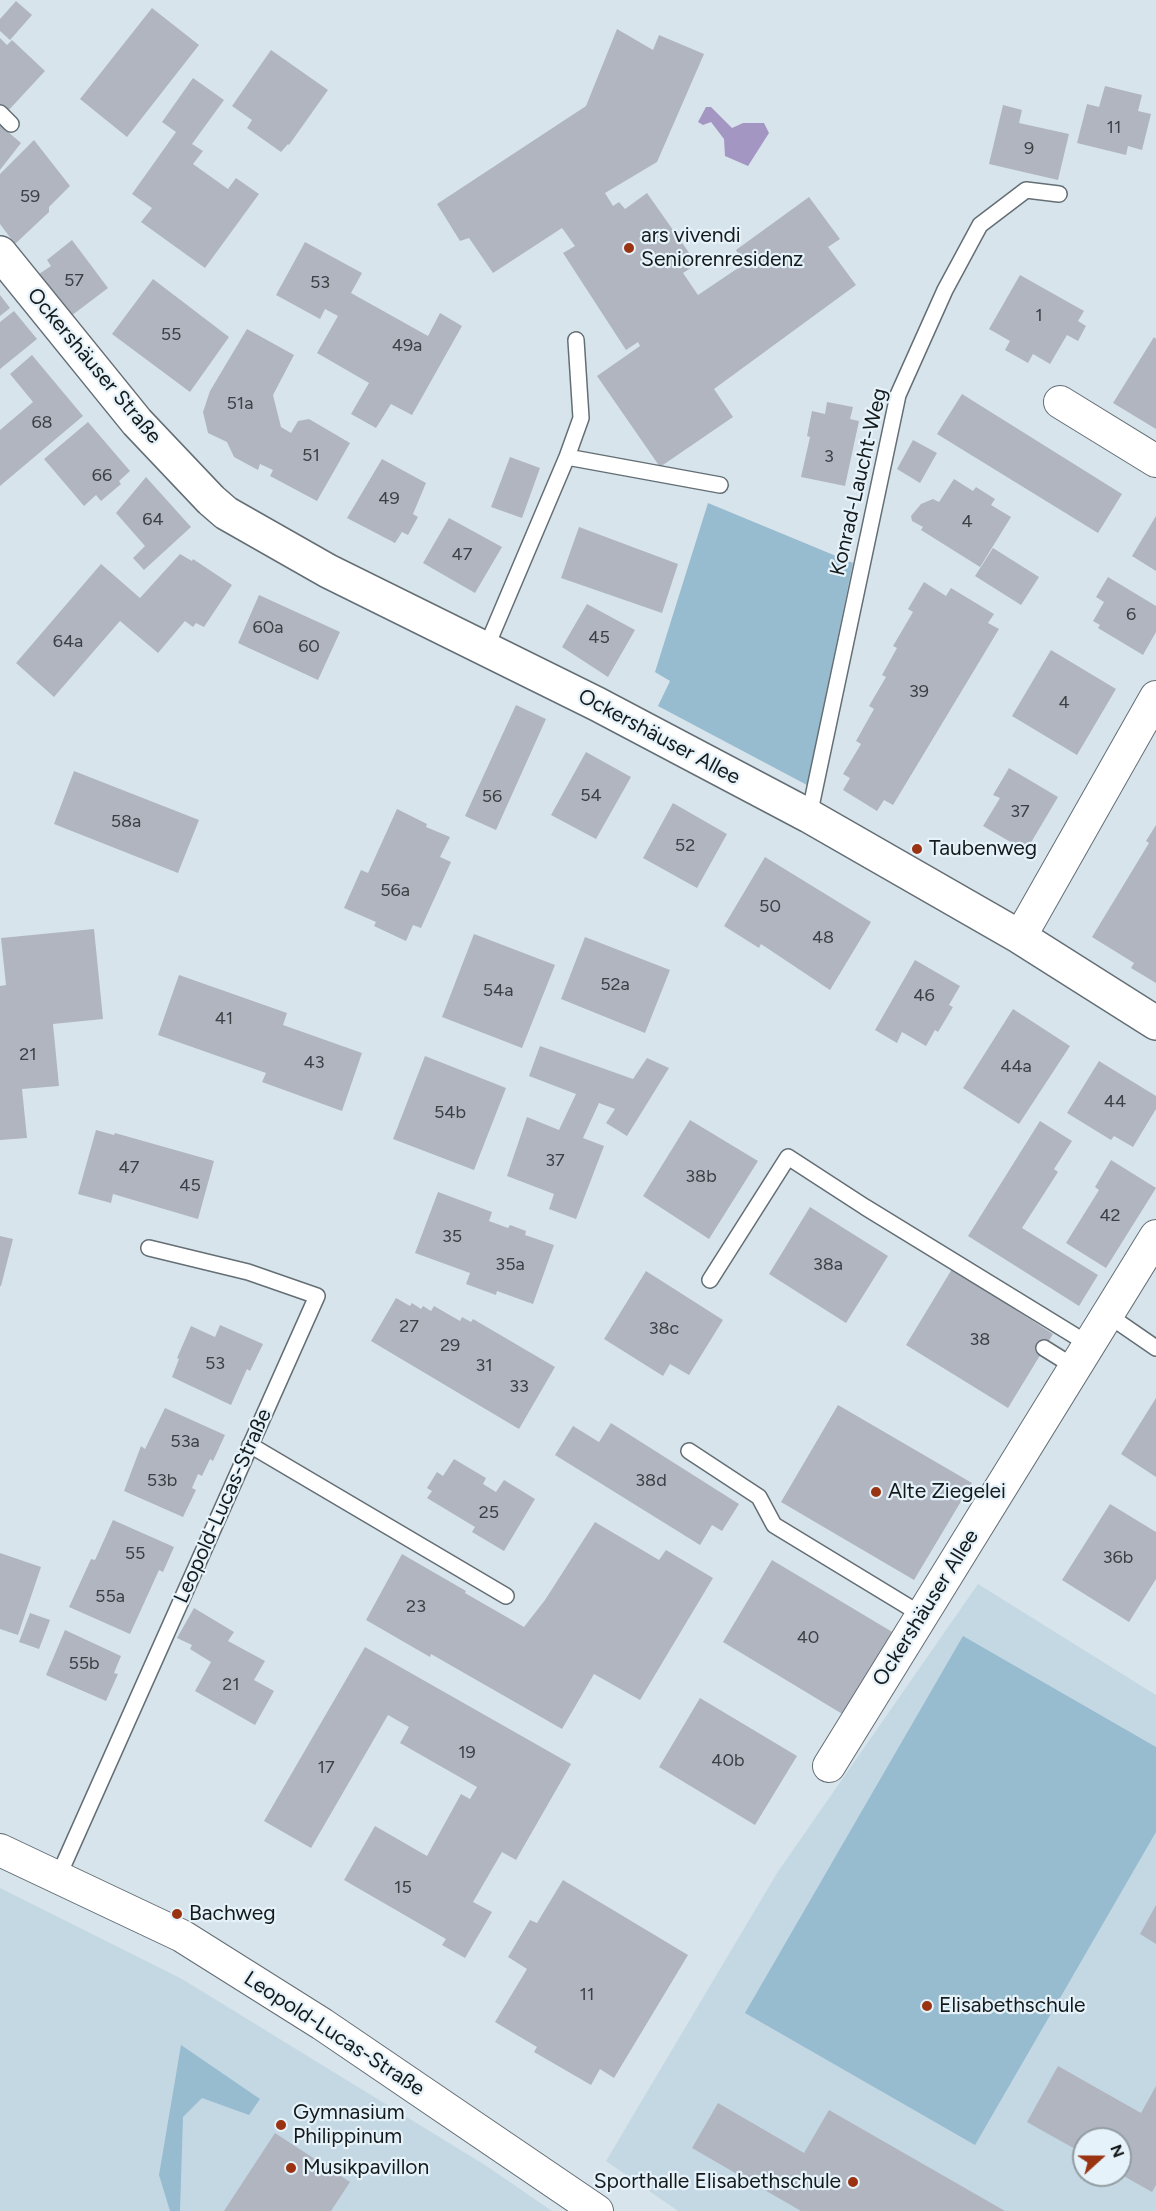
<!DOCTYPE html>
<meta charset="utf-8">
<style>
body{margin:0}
#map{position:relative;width:1156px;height:2211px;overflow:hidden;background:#d8e4ec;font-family:Figtree,sans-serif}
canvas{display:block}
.north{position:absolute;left:1072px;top:2127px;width:60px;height:60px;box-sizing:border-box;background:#e5f2f9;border:2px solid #929ca1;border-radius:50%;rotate:69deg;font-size:16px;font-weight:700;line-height:24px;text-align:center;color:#151a1c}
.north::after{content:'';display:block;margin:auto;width:21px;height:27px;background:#9a3312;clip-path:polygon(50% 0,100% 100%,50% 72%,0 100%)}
</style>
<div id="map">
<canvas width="1156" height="2211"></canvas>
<div class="north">N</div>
</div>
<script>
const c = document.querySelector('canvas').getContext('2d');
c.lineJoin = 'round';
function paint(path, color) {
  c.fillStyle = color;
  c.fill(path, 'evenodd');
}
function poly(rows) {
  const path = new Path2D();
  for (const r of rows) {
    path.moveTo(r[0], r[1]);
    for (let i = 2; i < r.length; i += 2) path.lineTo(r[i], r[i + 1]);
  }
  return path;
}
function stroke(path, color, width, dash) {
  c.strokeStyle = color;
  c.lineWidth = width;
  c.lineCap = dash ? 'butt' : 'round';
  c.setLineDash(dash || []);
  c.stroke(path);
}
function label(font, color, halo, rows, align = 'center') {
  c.font = font + ' Figtree,sans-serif';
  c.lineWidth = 4.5;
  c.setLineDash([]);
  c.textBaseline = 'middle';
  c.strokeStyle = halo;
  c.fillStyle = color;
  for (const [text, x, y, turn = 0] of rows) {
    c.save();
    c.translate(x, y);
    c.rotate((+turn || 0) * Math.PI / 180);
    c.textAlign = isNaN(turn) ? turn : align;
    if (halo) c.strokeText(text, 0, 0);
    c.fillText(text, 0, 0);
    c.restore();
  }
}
paint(poly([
 [978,1584,1156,1695,1156,2211,678,2211,606,2161,777,1873],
 [1084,2139,1120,2139,1120,2175,1084,2175],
 [0,1888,182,1979,485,2165,552,2211,0,2211]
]), '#c4d8e4');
paint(poly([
 [708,503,853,563,807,785,658,706,670,681,655,672],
 [963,1636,1156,1747,1156,1832,975,2145,745,2013],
 [181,2045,260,2099,249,2115,202,2098,183,2117,180,2211,170,2211,159,2175]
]), '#97bbcf');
paint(poly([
 [706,107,711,107,732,128,743,123,764,123,769,133,748,166,725,156,724,139,711,122,703,125,698,122]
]), '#a496c3');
paint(poly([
 [16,1,32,15,10,40,0,31,0,19],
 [152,8,199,45,127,137,80,99],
 [617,29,653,50,659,35,704,54,657,162,605,193,613,206,619,202,625,209,647,193,697,264,683,273,698,295,744,264,736,250,809,197,840,239,828,247,856,285,714,389,733,417,660,467,597,376,640,346,638,342,626,350,563,253,575,246,562,228,493,273,469,238,460,241,437,204,586,106],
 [0,38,7,45,12,40,45,71,7,112,0,106],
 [271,50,328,90,289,145,288,144,281,152,247,128,252,120,232,106],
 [193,78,224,100,192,144,203,151,193,164,228,189,236,178,259,194,205,268,141,222,152,208,132,194,176,132,162,122],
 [1105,86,1142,95,1138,111,1151,114,1142,150,1128,146,1126,155,1077,143,1087,104,1099,107],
 [1003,105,1022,110,1019,123,1069,134,1058,180,989,164],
 [0,125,21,143,0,170],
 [34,140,70,186,49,207,49,212,15,244,0,224,0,174],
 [72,240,108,288,71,316,39,274,51,266,47,260],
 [305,242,362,273,351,293,428,336,440,313,462,326,412,415,391,404,376,428,351,414,369,383,317,353,338,316,325,309,320,319,276,295],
 [1020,275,1084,311,1078,321,1086,326,1078,341,1067,335,1050,364,1033,354,1028,363,1005,350,1010,341,989,329],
 [153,279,229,337,190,392,112,334],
 [0,295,10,308,0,316],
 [14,311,37,339,0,369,0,322],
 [247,329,294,355,273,395,281,427,291,433,298,421,309,419,350,443,317,501,270,476,273,470,260,464,258,470,234,457,227,442,208,433,203,412,210,391],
 [1154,337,1156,339,1156,429,1113,403],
 [32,355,83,416,0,486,0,430,33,402,10,374],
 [962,394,1122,494,1098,533,937,434],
 [827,402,853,407,850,419,859,421,845,486,801,477,810,437,807,436,812,411,825,414],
 [88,422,130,471,119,481,121,484,101,501,96,495,84,506,44,459],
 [913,440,937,453,920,483,897,469],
 [510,457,540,468,522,518,491,507],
 [382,459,426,483,413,514,418,517,408,535,402,532,395,543,347,518],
 [146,477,191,527,144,570,133,558,145,546,116,513],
 [954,479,973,491,976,487,995,499,991,505,1011,517,980,567,921,530,923,527,912,521,911,516,921,504,933,499,939,502],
 [1156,516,1156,571,1132,556],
 [449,518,502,547,475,593,423,563],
 [579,527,678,564,662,613,561,578],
 [993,548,1039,577,1021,605,975,576],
 [180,554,192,561,193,559,232,585,204,627,196,623,193,627,185,621,158,653,120,621,54,697,16,663,101,564,140,598],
 [1108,577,1156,606,1156,632,1143,655,1098,628,1100,625,1093,621,1104,602,1096,597],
 [924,582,946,596,951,588,994,614,988,623,999,629,893,805,884,800,877,811,843,790,850,778,843,774,861,744,856,741,874,709,869,706,886,677,882,675,897,648,893,646,913,612,908,609],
 [259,595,340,632,318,680,238,643],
 [587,604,635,630,608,677,562,647],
 [1051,650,1116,689,1077,755,1012,716],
 [516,705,546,719,496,830,465,816],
 [586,752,631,777,596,839,551,815],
 [1009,768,1058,797,1026,851,983,826,1000,798,993,795],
 [74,771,199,820,178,873,54,824],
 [673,803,727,834,697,888,643,858],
 [397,809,427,824,426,827,450,837,440,857,451,862,421,928,413,925,406,941,374,926,376,922,344,908,361,870,368,873],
 [1156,825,1156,983,1131,968,1134,963,1092,937,1149,843,1146,841],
 [765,857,871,922,830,990,761,944,759,948,724,926],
 [94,929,103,1019,53,1024,59,1086,22,1089,27,1138,0,1140,0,986,6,985,1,938],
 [474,934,555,965,522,1048,442,1017],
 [585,937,670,970,645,1033,561,999],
 [915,960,960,986,949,1005,953,1007,938,1032,935,1030,926,1046,902,1032,897,1043,875,1030],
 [179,975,287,1013,283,1025,362,1053,342,1111,262,1082,266,1073,158,1035],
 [1013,1009,1070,1046,1019,1124,963,1088],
 [540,1046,633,1079,647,1058,669,1068,627,1136,606,1123,615,1109,599,1103,583,1138,604,1146,576,1219,549,1209,554,1194,507,1176,527,1117,559,1130,576,1094,529,1076],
 [425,1056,506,1088,474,1170,393,1139],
 [1099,1061,1156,1096,1156,1109,1133,1147,1114,1136,1111,1140,1067,1113],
 [690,1120,758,1161,709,1239,643,1196],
 [1040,1121,1072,1141,1054,1169,1058,1172,1022,1228,1098,1275,1079,1306,968,1236],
 [96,1130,114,1135,115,1133,214,1161,198,1219,113,1194,111,1203,78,1194],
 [1111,1160,1156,1188,1106,1268,1066,1243,1099,1190,1095,1187],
 [438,1192,492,1212,489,1221,508,1228,510,1225,526,1231,525,1235,554,1245,533,1304,497,1291,496,1295,466,1284,470,1273,415,1253],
 [810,1207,888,1256,846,1323,769,1274],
 [0,1236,13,1239,1,1286,0,1286],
 [952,1269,1053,1334,1008,1408,906,1345],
 [646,1271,723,1320,689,1375,670,1364,663,1376,604,1339],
 [396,1298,410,1306,412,1303,421,1309,423,1306,431,1311,434,1306,460,1321,462,1317,471,1322,473,1319,555,1367,519,1429,371,1341],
 [220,1325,263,1344,250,1371,247,1369,231,1405,172,1377,179,1359,177,1358,191,1326,215,1337],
 [1156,1398,1156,1477,1121,1454],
 [838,1405,972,1483,914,1580,781,1502],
 [165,1408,225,1435,213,1461,210,1459,202,1476,198,1474,192,1488,196,1490,183,1517,124,1491,141,1446,145,1449],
 [611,1423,739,1504,722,1531,712,1525,700,1545,555,1455,573,1426,599,1442],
 [454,1459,486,1478,483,1484,496,1492,504,1480,535,1499,504,1551,472,1532,475,1527,427,1498,432,1491,427,1488,437,1472,443,1476],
 [1110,1504,1156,1532,1156,1579,1129,1622,1062,1580],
 [113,1520,174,1547,163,1572,159,1570,130,1634,69,1607,91,1559,95,1560],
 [595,1522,659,1560,666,1550,713,1578,640,1700,594,1674,562,1729,431,1654,430,1657,366,1620,402,1554,466,1591,465,1593,524,1627,545,1600],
 [0,1553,41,1567,18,1635,0,1629],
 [772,1560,894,1633,844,1715,723,1642],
 [194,1608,234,1632,228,1641,265,1661,254,1680,274,1691,255,1725,195,1691,211,1662,190,1649,192,1645,177,1638],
 [30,1613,50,1620,39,1649,19,1642],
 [65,1630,121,1656,114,1673,118,1674,106,1701,46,1675],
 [365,1647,571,1764,516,1860,502,1852,473,1902,492,1912,465,1958,442,1945,446,1939,344,1880,375,1826,427,1856,461,1794,470,1799,477,1787,400,1743,409,1727,388,1715,311,1848,264,1821],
 [700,1698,797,1756,755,1825,659,1767],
 [563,1880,688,1955,614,2078,600,2069,591,2085,534,2052,537,2047,495,2022,527,1969,508,1957,530,1920,537,1923],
 [1156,1905,1156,1944,1140,1934],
 [1058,2066,1141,2113,1156,2086,1156,2185,1152,2192,1120,2174,1120,2139,1084,2139,1084,2154,1027,2122],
 [718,2103,804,2153,829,2110,1005,2211,801,2211,692,2148],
 [275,2133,350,2182,331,2211,224,2211]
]), '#b0b5c0');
const lane = poly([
 [0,113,11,124],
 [567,457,720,485],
 [486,648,567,457,581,418,576,340],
 [809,816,898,395,945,290,980,225,1026,190,1059,194],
 [710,1280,788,1157,865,1207,1090,1345],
 [1108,1315,1156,1348],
 [1044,1348,1076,1368],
 [250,1445,506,1596],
 [689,1451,759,1497,774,1525,922,1615],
 [58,1877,317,1296,248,1272,149,1248]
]);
const street = poly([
 [1060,402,1156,461],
 [1020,937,1156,697],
 [829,1766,1156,1236],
 [0,1850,182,1936,322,2024,597,2211]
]);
const secondary = poly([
 [0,253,137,422,211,500,226,513,328,571,597,704,809,816,1020,937,1156,1023]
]);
stroke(lane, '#636e75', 18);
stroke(street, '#636e75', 34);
stroke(secondary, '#636e75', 36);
stroke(lane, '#fff', 15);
stroke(street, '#fff', 32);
stroke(secondary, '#fff', 33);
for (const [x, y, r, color] of [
 [629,248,6,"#9a3312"],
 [917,849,6,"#9a3312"],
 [876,1492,6,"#9a3312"],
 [177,1914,6,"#9a3312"],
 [927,2006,6,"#9a3312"],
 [281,2125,6,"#9a3312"],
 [291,2168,6,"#9a3312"],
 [853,2182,6,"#9a3312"]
]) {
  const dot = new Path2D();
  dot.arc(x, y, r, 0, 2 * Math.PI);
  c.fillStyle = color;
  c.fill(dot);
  stroke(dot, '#e5f2f9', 2);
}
label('18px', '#3c4145', null, [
 ["11",1114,128],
 ["9",1029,149],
 ["59",30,197],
 ["57",74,281],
 ["53",320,283],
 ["1",1039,316],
 ["55",171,335],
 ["49a",407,346],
 ["51a",240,404],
 ["68",42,423],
 ["51",311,456],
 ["3",829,457],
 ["66",102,476],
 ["49",389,499],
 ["64",153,520],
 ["4",967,522],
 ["47",462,555],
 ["6",1131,615],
 ["60a",268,628],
 ["45",599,638],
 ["64a",68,642],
 ["60",309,647],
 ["39",919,692],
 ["4",1064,703],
 ["54",591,796],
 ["56",492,797],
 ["37",1020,812],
 ["58a",126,822],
 ["52",685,846],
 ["56a",395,891],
 ["50",770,907],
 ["48",823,938],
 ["52a",615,985],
 ["54a",498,991],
 ["46",924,996],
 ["41",224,1019],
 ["21",28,1055],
 ["43",314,1063],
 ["44a",1016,1067],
 ["44",1115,1102],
 ["54b",450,1113],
 ["37",555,1161],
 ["47",129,1168],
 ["38b",701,1177],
 ["45",190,1186],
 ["42",1110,1216],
 ["35",452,1237],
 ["35a",510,1265],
 ["38a",828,1265],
 ["27",409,1327],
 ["38c",664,1329],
 ["38",980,1340],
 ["29",450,1346],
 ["53",215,1364],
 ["31",484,1366],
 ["33",519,1387],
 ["53a",185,1442],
 ["53b",162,1481],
 ["38d",651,1481],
 ["25",489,1513],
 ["55",135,1554],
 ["36b",1118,1558],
 ["55a",110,1597],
 ["23",416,1607],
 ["40",808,1638],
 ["55b",84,1664],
 ["21",231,1685],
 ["19",467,1753],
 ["40b",728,1761],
 ["17",326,1768],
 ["15",403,1888],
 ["11",587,1995]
]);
label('21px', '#151a1c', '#e5f2f9', [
 ["ars vivendi",641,236],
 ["Seniorenresidenz",641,260],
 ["Taubenweg",929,849],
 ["Alte Ziegelei",888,1492],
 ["Bachweg",189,1914],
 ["Elisabethschule",939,2006],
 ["Gymnasium",293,2113],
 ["Philippinum",293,2137],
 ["Musikpavillon",303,2168],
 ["Sporthalle Elisabethschule",841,2182,"right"]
], 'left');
label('21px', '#151a1c', '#e5f2f9', [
 ["Ockershäuser Straße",94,366,50],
 ["Konrad-Laucht-Weg",859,482,-77],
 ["Ockershäuser Allee",659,737,28],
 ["Leopold-Lucas-Straße",223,1506,-66],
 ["Ockershäuser Allee",926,1608,-58],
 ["Leopold-Lucas-Straße",334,2034,33]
]);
</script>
